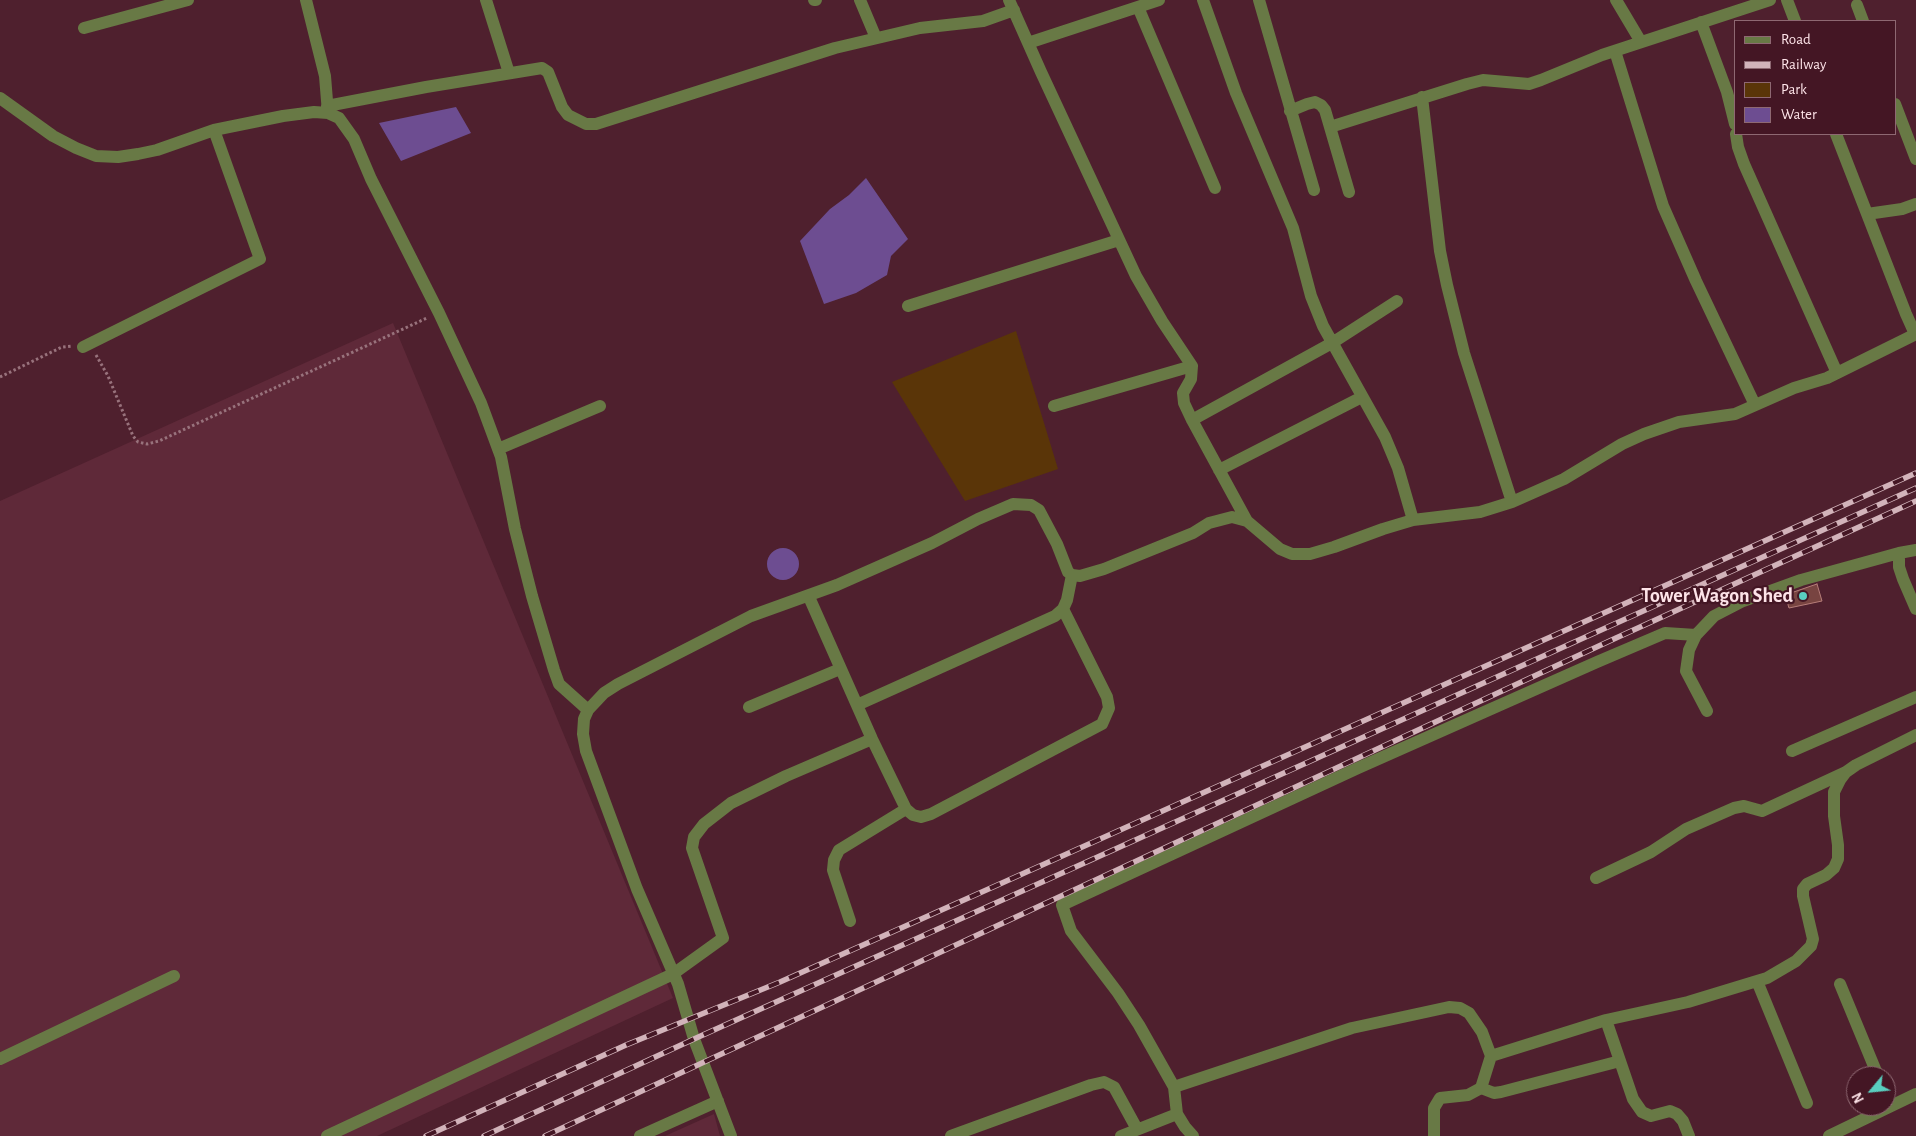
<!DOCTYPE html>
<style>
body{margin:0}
#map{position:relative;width:1916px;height:1136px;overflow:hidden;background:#4f202e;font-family:"Alegreya Sans",sans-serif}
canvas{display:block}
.legend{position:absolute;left:1734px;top:20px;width:162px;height:115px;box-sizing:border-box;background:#441624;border:1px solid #8e6872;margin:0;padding:6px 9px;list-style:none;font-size:15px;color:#fde3e8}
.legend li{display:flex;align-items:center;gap:10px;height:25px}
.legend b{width:25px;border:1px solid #8e6872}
.north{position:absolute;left:1846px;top:1066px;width:50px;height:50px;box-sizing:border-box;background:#441624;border:1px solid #8e6872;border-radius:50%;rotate:242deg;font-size:14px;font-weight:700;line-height:20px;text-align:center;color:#fde3e8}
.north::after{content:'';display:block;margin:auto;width:18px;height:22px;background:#59cebf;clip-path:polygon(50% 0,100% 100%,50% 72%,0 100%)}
</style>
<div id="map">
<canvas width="1916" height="1136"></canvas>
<ul class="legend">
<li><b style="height:6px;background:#687945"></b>Road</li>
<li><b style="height:6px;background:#d2b3ba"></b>Railway</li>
<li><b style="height:14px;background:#5a3508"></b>Park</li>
<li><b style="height:14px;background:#6d4d91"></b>Water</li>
</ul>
<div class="north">N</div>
</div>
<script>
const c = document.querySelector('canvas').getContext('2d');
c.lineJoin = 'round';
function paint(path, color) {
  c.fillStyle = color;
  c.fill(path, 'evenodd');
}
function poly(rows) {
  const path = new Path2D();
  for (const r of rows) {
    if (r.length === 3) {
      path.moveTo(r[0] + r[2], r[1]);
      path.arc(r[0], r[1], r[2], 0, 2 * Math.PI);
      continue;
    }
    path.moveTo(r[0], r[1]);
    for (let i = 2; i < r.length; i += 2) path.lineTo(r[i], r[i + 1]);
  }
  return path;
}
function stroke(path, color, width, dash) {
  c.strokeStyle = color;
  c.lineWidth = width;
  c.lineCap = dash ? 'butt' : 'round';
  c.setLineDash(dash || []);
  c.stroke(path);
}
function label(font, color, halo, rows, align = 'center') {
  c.font = font + ' "Alegreya Sans",sans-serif';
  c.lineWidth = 4.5;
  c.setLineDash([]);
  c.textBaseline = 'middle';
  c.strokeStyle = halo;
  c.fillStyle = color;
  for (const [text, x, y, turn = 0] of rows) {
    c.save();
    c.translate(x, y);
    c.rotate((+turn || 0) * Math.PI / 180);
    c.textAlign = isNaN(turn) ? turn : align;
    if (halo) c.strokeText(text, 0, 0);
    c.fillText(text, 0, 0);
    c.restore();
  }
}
paint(poly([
 [393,323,673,998,377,1136,0,1136,0,501],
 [714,1114,720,1136,665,1136]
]), '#5f2939');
paint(poly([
 [1016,331,1058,469,965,501,892,382]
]), '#5a3508');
paint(poly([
 [456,107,471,133,401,161,379,123],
 [866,178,908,239,891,256,887,275,856,293,824,304,800,241,830,209,849,195],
 [783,564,16]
]), '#6d4d91');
const building = poly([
 [1817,584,1822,601,1789,608,1785,595,1817,584]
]);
paint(building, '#784441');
stroke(building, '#b67d79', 1);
stroke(poly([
 [96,355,108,376,133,436,138,442,147,444,159,441,427,318],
 [0,377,62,347,72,346]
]), '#98727c', 3, [2.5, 2.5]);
stroke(poly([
 [306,0,325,76,328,113],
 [486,0,509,73],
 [814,0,816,0],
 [860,0,876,38],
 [1009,0,1041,72,1136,276,1162,321,1192,366,1191,379,1183,393,1184,403,1192,420,1247,521],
 [1203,0,1236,93,1293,228,1311,296,1323,326,1385,437,1398,468,1413,520],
 [1259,0,1314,190],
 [1616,0,1641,42],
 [1787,0,1795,21],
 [1857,5,1863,21],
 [1138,7,1215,188],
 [1701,22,1727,92,1735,124],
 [84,28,188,0],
 [1028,43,1159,0],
 [1615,51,1663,206,1696,281,1755,405],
 [1422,97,1440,251,1447,285,1464,353,1512,502],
 [0,98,53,136,76,148,96,156,118,157,138,154,157,150,214,130,283,116,314,112,328,113,339,118,354,139,371,179,439,313,481,403,501,457,515,529,532,596,554,670,559,684,588,710],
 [1895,104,1916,159],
 [327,106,426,87,542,68,548,72,562,107,568,115,586,124,596,124,835,48,920,28,983,21,1014,10],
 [1290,111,1307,104,1315,102,1321,105,1325,110,1349,192],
 [1330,127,1467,84,1483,80,1529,84,1541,80,1602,55,1770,0],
 [1736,134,1738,147,1744,164,1837,373],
 [1836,134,1906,314,1915,334],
 [1867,214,1902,209,1916,204],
 [908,306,1119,240],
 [83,347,260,259,214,130],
 [1054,406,1192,366],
 [1192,420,1332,343,1397,301],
 [498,449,600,406],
 [1219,470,1362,397],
 [1916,550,1899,553,1899,567,1903,579,1916,609],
 [809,597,872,739,906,809,913,815,921,817,931,814,1102,724,1109,708,1107,697,1063,609],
 [857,705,1055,616,1063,609,1067,600,1072,575],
 [749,707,840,669],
 [1707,711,1686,671,1689,650,1696,635,1714,616,1743,601,1801,580,1899,553],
 [1792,751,1916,697],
 [1596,878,1651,852,1686,829,1734,808,1744,806,1762,811,1846,772],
 [850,921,833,870,834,860,839,850,906,809],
 [1757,981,1807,1103],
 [1840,984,1878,1076],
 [1606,1020,1633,1099,1642,1112,1651,1116,1670,1111,1677,1114,1683,1121,1689,1136],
 [0,1059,174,976],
 [1174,1087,1352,1028,1449,1007,1460,1008,1469,1013,1482,1032,1491,1056],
 [1481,1088,1494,1093,1501,1092,1620,1061],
 [1886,1094,1891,1106],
 [327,1136,673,974,723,938,692,848,694,837,704,824,731,803,786,776,872,739],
 [640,1136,718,1101],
 [731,1136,694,1039,678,984,637,889,586,751,583,734,584,719,588,710,604,693,618,684,751,616,837,585,932,543,978,519,1013,504,1031,505,1039,510,1057,544,1068,572,1072,575,1080,576,1104,569,1193,533,1209,523,1232,517,1247,521,1280,549,1292,554,1310,554,1334,547,1383,529,1413,520,1480,512,1512,502,1564,479,1622,444,1644,434,1679,422,1735,414,1794,388,1827,378,1916,334],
 [951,1136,1091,1085,1104,1082,1114,1087,1137,1129],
 [1121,1136,1177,1114],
 [1193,1136,1185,1127,1177,1114,1174,1087,1139,1025,1118,993,1071,931,1062,905,1358,768,1597,662,1665,633,1696,635],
 [1434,1136,1434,1108,1440,1098,1468,1095,1481,1088,1491,1056,1606,1020,1688,1002,1757,981,1767,978,1796,961,1811,946,1813,939,1803,896,1803,889,1807,884,1826,875,1834,868,1838,859,1838,845,1834,816,1834,792,1840,780,1846,772,1856,765,1916,735],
 [1829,1136,1916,1094]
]), '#687945', 12);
const rail = poly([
 [426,1136,626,1045,780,982,1002,883,1916,473],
 [484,1136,694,1039,1916,488],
 [545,1136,1616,638,1916,501]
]);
stroke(rail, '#d2b3ba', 5.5);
stroke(rail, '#441624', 4, [11]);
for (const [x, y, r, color] of [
 [1803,596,5,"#59cebf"]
]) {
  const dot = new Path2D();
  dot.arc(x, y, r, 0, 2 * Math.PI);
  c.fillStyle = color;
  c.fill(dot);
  stroke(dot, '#441624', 2);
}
label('bold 20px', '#fde3e8', '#441624', [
 ["Tower Wagon Shed",1793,596]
], 'right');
</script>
